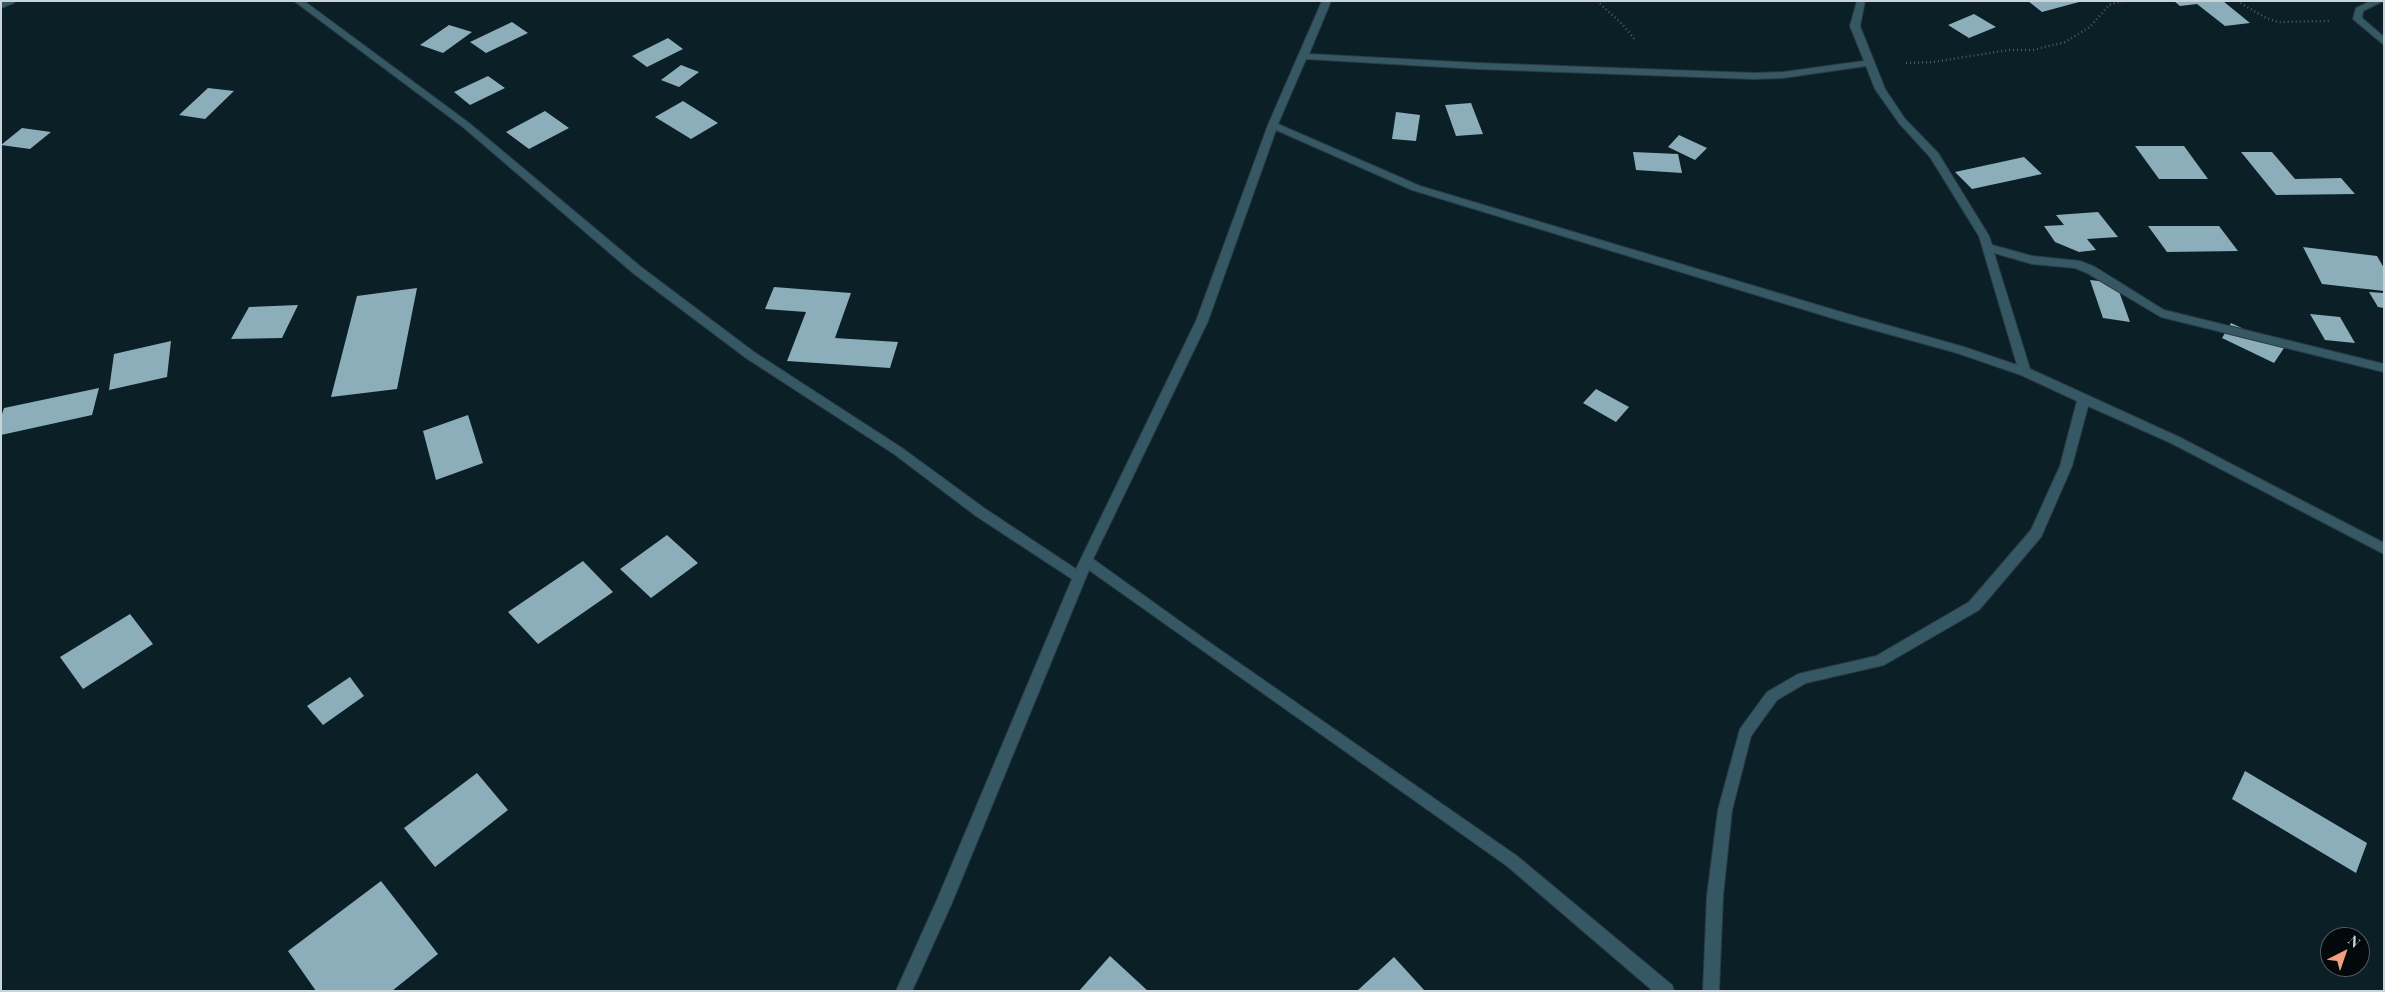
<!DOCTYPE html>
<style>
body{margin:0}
#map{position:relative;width:2385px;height:992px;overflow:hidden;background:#0b1f26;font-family:"Playfair Display",serif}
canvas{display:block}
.frame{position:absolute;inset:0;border:2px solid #c8d4d9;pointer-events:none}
.north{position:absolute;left:2320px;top:927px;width:50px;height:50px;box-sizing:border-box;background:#02080b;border:1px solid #515a5d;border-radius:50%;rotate:41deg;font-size:14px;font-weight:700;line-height:20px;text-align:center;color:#c8d4d9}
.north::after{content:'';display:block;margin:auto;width:18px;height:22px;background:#f2a081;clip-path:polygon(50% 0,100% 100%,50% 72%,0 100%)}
</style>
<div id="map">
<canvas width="2385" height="992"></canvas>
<div class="frame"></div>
<div class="north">N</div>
</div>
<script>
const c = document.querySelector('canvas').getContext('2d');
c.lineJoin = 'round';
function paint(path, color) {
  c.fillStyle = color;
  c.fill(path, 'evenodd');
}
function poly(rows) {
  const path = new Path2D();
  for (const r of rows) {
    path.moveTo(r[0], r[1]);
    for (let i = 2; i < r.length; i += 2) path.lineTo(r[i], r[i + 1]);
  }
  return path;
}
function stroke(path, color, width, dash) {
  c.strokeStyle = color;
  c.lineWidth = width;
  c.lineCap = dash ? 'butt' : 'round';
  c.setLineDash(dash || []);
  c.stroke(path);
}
paint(poly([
 [2028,1,2079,1,2079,2,2042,12],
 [2174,1,2223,1,2250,23,2225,26,2197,4,2180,6],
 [1974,14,1996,27,1969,38,1948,25],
 [512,22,528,33,486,53,470,42],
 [449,25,472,32,443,53,420,45],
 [668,38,683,49,647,67,632,56],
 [681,65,699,72,679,87,661,80],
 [488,76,505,88,470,105,454,92],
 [208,88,234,91,205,119,179,115],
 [683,101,718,123,691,139,655,117],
 [1471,103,1483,134,1456,136,1445,105],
 [545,111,569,128,529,149,506,132],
 [1396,112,1420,115,1416,141,1392,139],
 [22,128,51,132,30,149,1,145],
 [1679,135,1707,148,1695,160,1668,147],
 [2135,146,2184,146,2208,179,2159,179],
 [1633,152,1678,154,1682,173,1636,170],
 [2241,152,2272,152,2295,179,2341,178,2355,194,2276,195],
 [2024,157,2042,174,1972,189,1955,172],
 [2098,212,2118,237,2087,239,2096,250,2079,252,2055,242,2044,226,2064,225,2056,215],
 [2148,226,2219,226,2238,251,2167,252],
 [2303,247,2377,256,2384,268,2384,291,2322,284],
 [2090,280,2116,283,2130,322,2103,318],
 [774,287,851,293,835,338,898,342,890,368,787,361,806,312,765,309],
 [417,288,397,389,331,397,357,296],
 [2369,292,2384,293,2384,308,2378,307],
 [298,305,282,338,231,339,249,307],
 [2310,314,2340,317,2355,343,2325,340],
 [2231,323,2284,348,2274,363,2222,338],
 [171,341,167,377,109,390,114,354],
 [99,388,92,415,1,435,1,417,4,408],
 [1596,389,1629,407,1616,422,1583,403],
 [468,415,483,463,436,480,423,431],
 [667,535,698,563,651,598,620,569],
 [583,561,613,592,538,644,508,612],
 [130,614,153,644,83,689,60,657],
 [350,677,364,696,323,725,307,706],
 [2245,771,2367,843,2356,873,2232,799],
 [477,773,508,810,435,867,404,828],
 [381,881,438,954,392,991,316,991,288,951],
 [1110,956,1148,991,1079,991],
 [1394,957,1425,991,1357,991]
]), '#8cadba');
const street = poly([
 [15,1,14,3,1,8,1,2,15,1],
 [294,1,304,1,469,123,641,267,754,352,902,448,984,508,1076,569,1196,321,1268,125,1322,1,1331,1,1309,54,1478,63,1754,73,1783,72,1864,61,1850,26,1857,1,1865,1,1860,26,1885,89,1905,119,1938,153,1989,236,1992,245,2032,256,2080,261,2095,267,2164,310,2384,364,2384,372,2161,317,2087,273,2075,268,2032,264,1994,253,2030,369,2179,437,2384,543,2384,554,2171,443,2088,406,2072,466,2041,537,1979,610,1884,665,1806,683,1777,700,1751,736,1732,810,1723,896,1719,991,1703,991,1707,896,1718,810,1740,729,1767,692,1798,674,1876,656,1969,602,2031,530,2060,466,2077,401,2021,375,1957,353,1845,322,1412,190,1276,130,1208,321,1093,559,1206,640,1517,856,1672,985,1674,991,1653,991,1507,866,1089,570,951,905,912,991,896,991,937,900,1072,579,976,516,894,454,746,358,633,273,463,127,294,1],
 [1306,59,1478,69,1754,79,1783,78,1866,66,1875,89,1899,123,1930,157,1979,236,2017,365,1964,347,1851,315,1420,186,1278,124,1306,59],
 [2371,1,2383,1,2363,11,2362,18,2384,37,2384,45,2353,19,2356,8,2371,1]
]);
stroke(street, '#293c43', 2);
stroke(poly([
 [1597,1,1622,24,1635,40],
 [2237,1,2266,18,2278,22,2329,21],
 [1906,63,1933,62,2009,50,2033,50,2065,42,2090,27,2109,5,2123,1]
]), '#4b5c62', 2.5, [1, 3]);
paint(street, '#355864');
</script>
